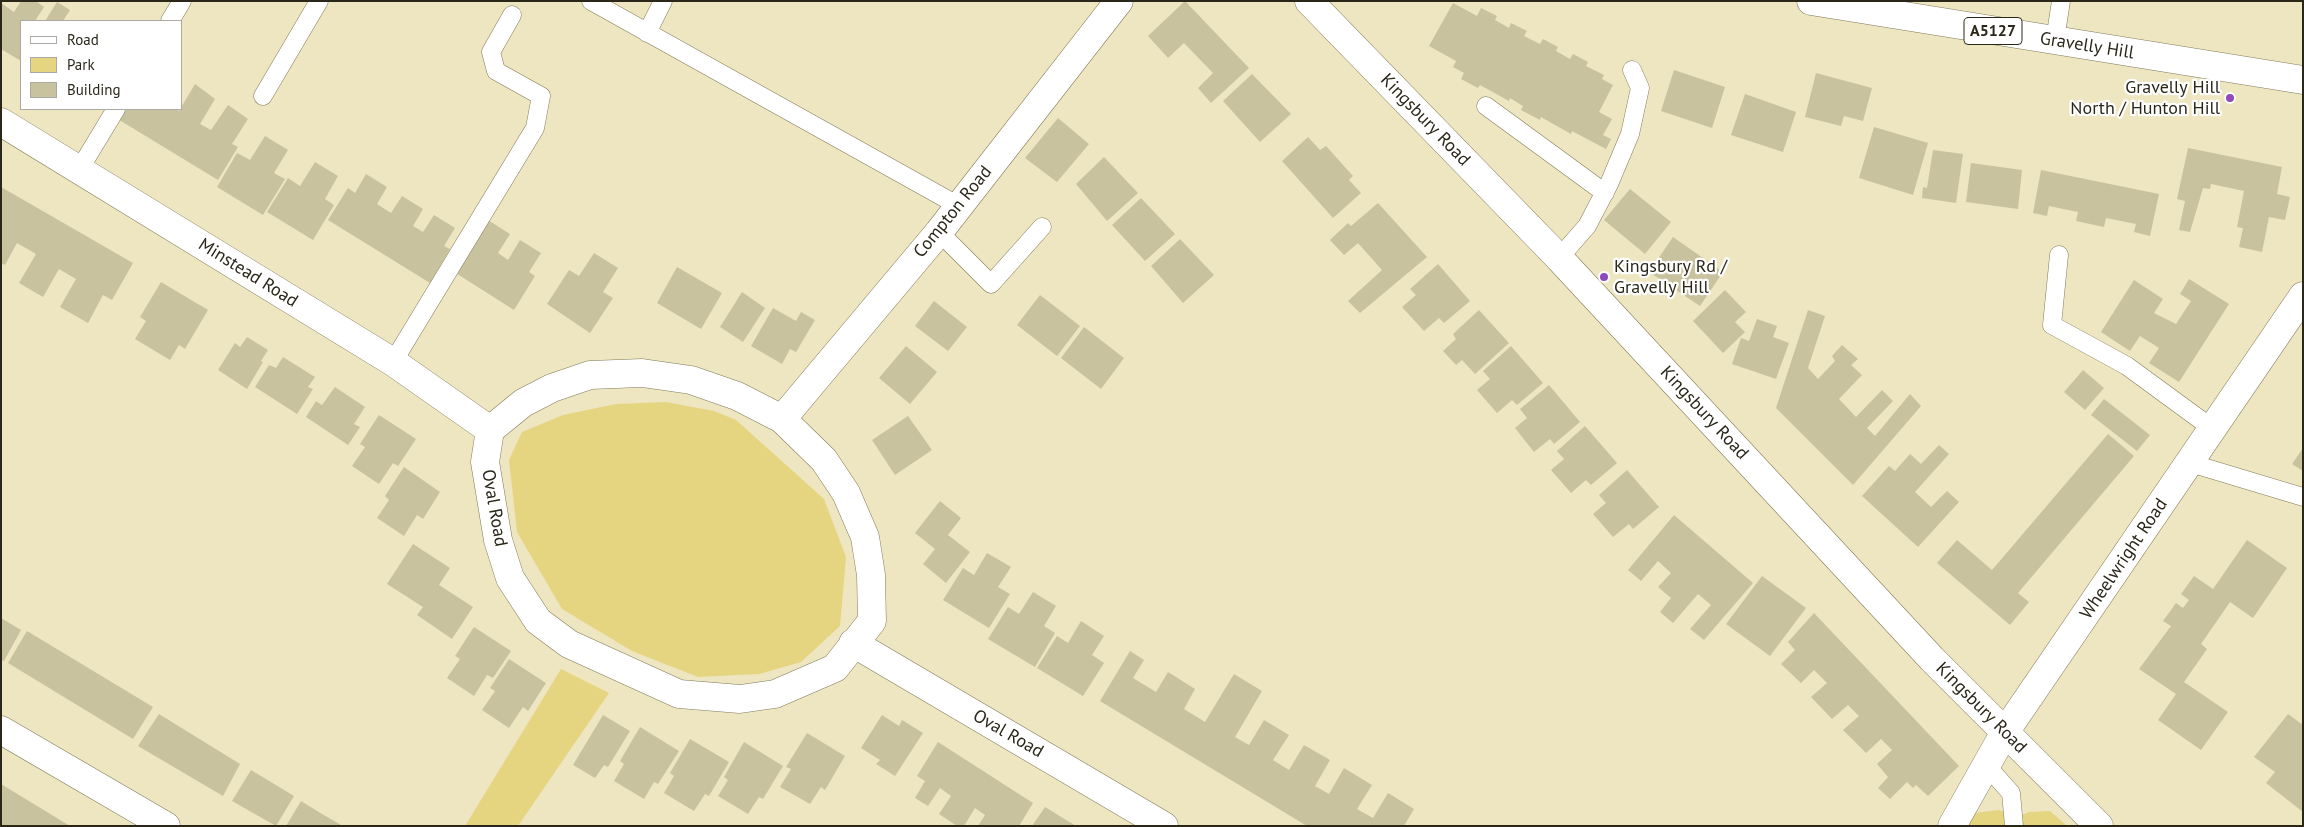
<!DOCTYPE html>
<style>
body{margin:0}
#map{position:relative;width:2304px;height:827px;overflow:hidden;background:#ede6c1;font-family:"PT Sans",sans-serif}
canvas{display:block}
.frame{position:absolute;inset:0;border:2px solid #2a2719;pointer-events:none}
.legend{position:absolute;left:20px;top:20px;width:162px;height:90px;box-sizing:border-box;background:#fff;border:1px solid #aaa9a3;margin:0;padding:6px 9px;list-style:none;font-size:15px;color:#2a2719}
.legend li{display:flex;align-items:center;gap:10px;height:25px}
.legend b{width:25px;border:1px solid #aaa9a3}
</style>
<div id="map">
<canvas width="2304" height="827"></canvas>
<div class="frame"></div>
<ul class="legend">
<li><b style="height:6px;background:#fff"></b>Road</li>
<li><b style="height:14px;background:#e5d580"></b>Park</li>
<li><b style="height:14px;background:#c9c29e"></b>Building</li>
</ul>
</div>
<script>
const c = document.querySelector('canvas').getContext('2d');
c.lineJoin = 'round';
function paint(path, color) {
  c.fillStyle = color;
  c.fill(path, 'evenodd');
}
function poly(rows) {
  const path = new Path2D();
  for (const r of rows) {
    path.moveTo(r[0], r[1]);
    for (let i = 2; i < r.length; i += 2) path.lineTo(r[i], r[i + 1]);
  }
  return path;
}
function stroke(path, color, width, dash) {
  c.strokeStyle = color;
  c.lineWidth = width;
  c.lineCap = dash ? 'butt' : 'round';
  c.setLineDash(dash || []);
  c.stroke(path);
}
function label(font, color, halo, rows, align = 'center') {
  c.font = font + ' "PT Sans",sans-serif';
  c.lineWidth = 4.5;
  c.setLineDash([]);
  c.textBaseline = 'middle';
  c.strokeStyle = halo;
  c.fillStyle = color;
  for (const [text, x, y, turn = 0] of rows) {
    c.save();
    c.translate(x, y);
    c.rotate((+turn || 0) * Math.PI / 180);
    c.textAlign = isNaN(turn) ? turn : align;
    if (halo) c.strokeText(text, 0, 0);
    c.fillText(text, 0, 0);
    c.restore();
  }
}
paint(poly([
 [666,402,714,411,736,420,824,499,846,557,840,626,801,662,759,674,698,677,632,651,562,609,517,532,509,460,522,432,563,415,616,404],
 [561,669,609,693,518,826,465,826],
 [1998,810,2022,815,2029,812,2050,811,2067,826,1968,826,1975,813]
]), '#e5d580');
paint(poly([
 [21,1,36,1,44,7,35,21,21,21,21,61,1,49,1,3,14,12],
 [1185,1,1249,68,1211,103,1198,88,1213,73,1184,43,1168,58,1148,36],
 [57,2,70,10,63,21,45,21],
 [1453,3,1477,16,1481,8,1497,16,1495,20,1509,28,1511,23,1527,31,1524,36,1540,44,1543,39,1558,47,1556,51,1570,59,1573,54,1588,62,1586,66,1604,75,1602,79,1613,85,1599,112,1612,119,1603,135,1611,139,1606,149,1572,131,1571,134,1541,117,1540,120,1521,110,1523,106,1510,98,1509,101,1480,85,1478,88,1461,79,1464,73,1453,67,1456,61,1429,46],
 [1674,70,1725,87,1712,128,1661,111],
 [1816,73,1872,88,1863,121,1844,116,1841,126,1805,117],
 [1252,74,1291,114,1260,142,1223,101],
 [195,84,215,99,200,124,211,130,228,105,248,119,232,144,238,147,218,180,116,118,121,109,175,109,179,111],
 [1745,94,1796,112,1783,152,1731,135],
 [1058,118,1089,144,1057,182,1025,158],
 [1874,127,1928,143,1913,195,1859,178],
 [265,136,288,150,274,173,285,179,263,215,217,187,237,153,250,160],
 [1308,137,1320,150,1326,146,1353,176,1349,180,1361,193,1333,218,1282,161],
 [2188,148,2282,167,2277,194,2290,197,2285,220,2269,217,2262,252,2239,247,2243,228,2237,227,2244,191,2211,184,2210,189,2203,188,2190,232,2179,230,2185,201,2177,199],
 [1933,150,1963,154,1956,203,1922,198,1923,187,1927,188],
 [1104,157,1138,193,1107,221,1076,184],
 [315,162,338,176,325,199,334,205,313,240,267,212,288,178,300,186],
 [1971,163,2022,170,2018,209,1966,202],
 [2041,170,2159,194,2150,236,2134,232,2136,224,2106,218,2104,227,2076,221,2078,212,2049,206,2047,216,2033,213],
 [366,174,387,187,377,204,391,213,402,196,423,209,413,226,423,232,434,215,455,228,444,246,450,249,430,283,328,220,348,188,355,193],
 [1,187,133,263,112,300,103,295,88,323,60,307,76,279,59,269,43,297,19,283,36,254,17,243,5,265,1,263],
 [1630,189,1671,222,1645,254,1604,220],
 [1141,198,1175,234,1145,261,1112,225],
 [1378,203,1427,257,1360,313,1348,301,1382,270,1358,243,1344,255,1330,240,1348,223,1351,226],
 [488,220,510,234,498,253,508,260,520,240,541,253,529,272,535,276,514,310,451,270],
 [1673,237,1723,272,1700,306,1649,272],
 [1180,239,1214,275,1183,303,1151,266],
 [594,253,618,268,603,292,613,298,590,333,547,304,569,270,579,276],
 [1438,264,1470,301,1444,323,1439,318,1424,331,1402,307,1416,295,1410,289],
 [677,267,722,293,701,329,657,303],
 [2189,279,2229,304,2179,382,2149,363,2159,348,2140,336,2130,351,2101,332,2134,280,2163,299,2154,313,2176,324,2191,301,2180,294],
 [161,282,208,310,185,349,179,345,170,360,135,339,146,321,140,317],
 [1725,290,1746,312,1735,322,1745,332,1723,353,1693,321],
 [742,292,765,308,743,342,720,327],
 [1040,295,1080,326,1057,356,1017,325],
 [934,301,967,327,948,351,915,326],
 [773,308,796,321,801,312,815,320,796,352,790,349,782,364,751,346],
 [1479,310,1509,343,1475,374,1462,360,1456,365,1443,351,1456,339,1453,334],
 [1808,310,1825,316,1808,368,1818,379,1835,361,1832,356,1842,345,1858,359,1851,365,1862,375,1839,399,1856,417,1882,390,1893,401,1867,428,1875,436,1910,394,1921,406,1853,485,1776,408],
 [1757,319,1777,326,1773,337,1789,343,1776,379,1732,364,1741,338,1749,341],
 [1084,327,1124,358,1101,389,1061,358],
 [247,337,268,350,261,361,263,362,247,389,218,370,235,343,240,347],
 [906,346,937,372,910,404,879,378],
 [1511,346,1543,383,1517,405,1512,400,1497,413,1477,390,1490,379,1483,371],
 [283,357,315,377,308,387,313,389,297,414,255,387,269,365,276,368],
 [2083,370,2104,388,2085,410,2064,392],
 [1549,385,1580,422,1554,444,1550,439,1534,452,1515,428,1527,418,1520,409],
 [335,387,365,407,354,424,360,427,348,445,306,417,316,401,322,405],
 [2104,399,2150,435,2137,451,2091,415],
 [379,415,416,439,398,466,393,463,379,484,352,466,365,447,360,444],
 [908,416,932,450,895,475,872,440],
 [1585,426,1617,463,1591,485,1586,480,1571,493,1551,470,1564,459,1557,451],
 [2108,434,2134,456,2018,593,2029,602,2010,625,1937,563,1957,540,1992,570],
 [1939,445,1949,454,1915,492,1931,507,1947,491,1959,502,1918,547,1862,496,1889,466,1895,471,1910,454,1921,464],
 [2303,448,2303,471,2292,464],
 [404,467,440,492,423,519,417,515,404,536,377,518,389,500,385,496],
 [1627,470,1659,507,1633,529,1629,524,1613,537,1593,514,1606,503,1599,495],
 [940,501,961,518,948,535,970,552,946,583,923,564,935,549,915,533],
 [1674,515,1753,583,1704,640,1690,629,1711,605,1698,594,1673,623,1660,612,1671,598,1658,587,1671,573,1658,561,1641,581,1628,570],
 [2247,540,2287,568,2253,618,2230,602,2201,644,2207,649,2184,682,2228,712,2201,750,2158,720,2176,694,2139,669,2171,626,2163,621,2176,603,2183,608,2189,600,2181,594,2194,576,2213,589],
 [413,544,450,568,439,585,473,607,452,639,417,615,423,607,387,584],
 [987,553,1011,567,998,587,1010,594,989,628,943,600,963,568,974,575],
 [1762,576,1806,608,1770,656,1726,624],
 [1033,592,1056,606,1044,626,1055,633,1035,667,988,639,1008,607,1019,614],
 [1814,613,1959,766,1928,796,1916,785,1913,788,1907,782,1890,799,1878,788,1888,777,1877,764,1892,750,1881,739,1866,753,1843,730,1859,716,1848,705,1832,719,1811,697,1827,683,1814,670,1801,683,1781,664,1795,650,1788,642],
 [1,618,21,630,4,661,1,660],
 [1081,621,1104,636,1092,655,1104,663,1083,696,1037,668,1057,636,1068,643],
 [474,627,511,651,493,678,487,675,474,696,447,678,460,659,455,656],
 [27,631,153,707,133,739,8,663],
 [1130,651,1144,660,1133,678,1156,692,1168,672,1195,689,1184,709,1205,722,1234,674,1262,691,1235,737,1249,745,1264,720,1289,735,1273,760,1289,770,1304,745,1330,760,1315,786,1329,794,1344,768,1372,785,1357,809,1373,818,1388,793,1414,809,1404,826,1307,826,1100,701],
 [509,659,546,683,528,711,523,707,509,728,482,710,495,691,490,688],
 [159,714,240,764,223,796,138,746],
 [2288,714,2303,725,2303,812,2266,783,2275,772,2254,757],
 [603,715,630,731,608,767,604,765,595,778,573,765],
 [882,715,899,726,902,720,923,733,895,776,876,764,880,760,861,748],
 [640,727,679,751,658,784,654,782,644,799,614,781,624,764,620,761],
 [807,733,845,756,825,790,821,787,810,804,780,787,791,769,786,767],
 [690,739,729,762,709,796,705,794,694,811,664,793,674,776,670,773],
 [744,742,783,766,763,799,759,797,748,814,718,796,728,780,724,777],
 [938,742,1033,803,1019,826,978,826,985,815,975,808,964,826,957,826,939,814,951,796,940,788,928,806,915,798,925,781,917,776],
 [251,770,294,796,276,826,232,801],
 [1,784,70,826,1,826],
 [301,801,322,814,343,826,286,826],
 [1045,807,1076,826,1032,826]
]), '#c9c29e');
const lane = poly([
 [591,1,959,206],
 [170,21,182,1],
 [647,33,663,1],
 [2055,40,2061,1],
 [263,96,319,1],
 [1486,106,1605,193],
 [79,170,116,109],
 [939,232,991,284,1042,227],
 [2059,255,2052,325,2127,366,2213,429],
 [1559,258,1587,226,1609,184,1630,134,1640,88,1632,70],
 [393,362,535,128,541,96,496,71,491,52,512,15],
 [2190,463,2303,497],
 [1986,765,2011,793,2014,826]
]);
const street = poly([
 [1,122,393,362,490,430],
 [642,373,691,380,737,396,782,419,824,460,846,493,865,537,871,575,872,621,835,668,775,694,740,699,679,694,569,644,538,621,510,578,498,540,485,462,490,430,523,403,552,388,590,375,642,373],
 [782,419,939,232,1119,1],
 [853,643,1164,826],
 [1,730,166,826],
 [1952,826,2005,732,2303,296]
]);
const secondary = poly([
 [1309,1,1559,258,1932,659,2099,826]
]);
const primary = poly([
 [1811,1,2303,80]
]);
stroke(lane, '#817a59', 19);
stroke(street, '#817a59', 29);
stroke(secondary, '#817a59', 29);
stroke(primary, '#817a59', 29);
stroke(lane, '#fff', 18);
stroke(street, '#fff', 28);
stroke(secondary, '#fff', 28);
stroke(primary, '#fff', 28);
for (const [x, y, r, color] of [
 [2230,98,5,"#9049bc"],
 [1604,277,5,"#9049bc"]
]) {
  const dot = new Path2D();
  dot.arc(x, y, r, 0, 2 * Math.PI);
  c.fillStyle = color;
  c.fill(dot);
  stroke(dot, '#fff', 2);
}
for (const [x, y, w] of [
 [1993,31,58]
]) {
  const box = new Path2D();
  box.roundRect(x - w / 2, y - 13.5, w, 27, 4);
  c.fillStyle = '#fff';
  c.fill(box);
  stroke(box, '#2a2719', 1);
}
label('bold 16px', '#2a2719', null, [
 ["A5127",1993,31]
]);
label('18px', '#2a2719', '#fff', [
 ["Gravelly Hill",2087,46,9],
 ["Kingsbury Road",1425,120,46],
 ["Compton Road",953,212,-51],
 ["Minstead Road",248,273,32],
 ["Kingsbury Road",1704,413,47],
 ["Oval Road",494,508,80],
 ["Wheelwright Road",2124,559,-56],
 ["Kingsbury Road",1981,708,45],
 ["Oval Road",1008,734,30]
]);
label('18px', '#2a2719', '#fff', [
 ["Gravelly Hill",2220,88],
 ["North / Hunton Hill",2220,109],
 ["Kingsbury Rd /",1614,267,"left"],
 ["Gravelly Hill",1614,288,"left"]
], 'right');
</script>
